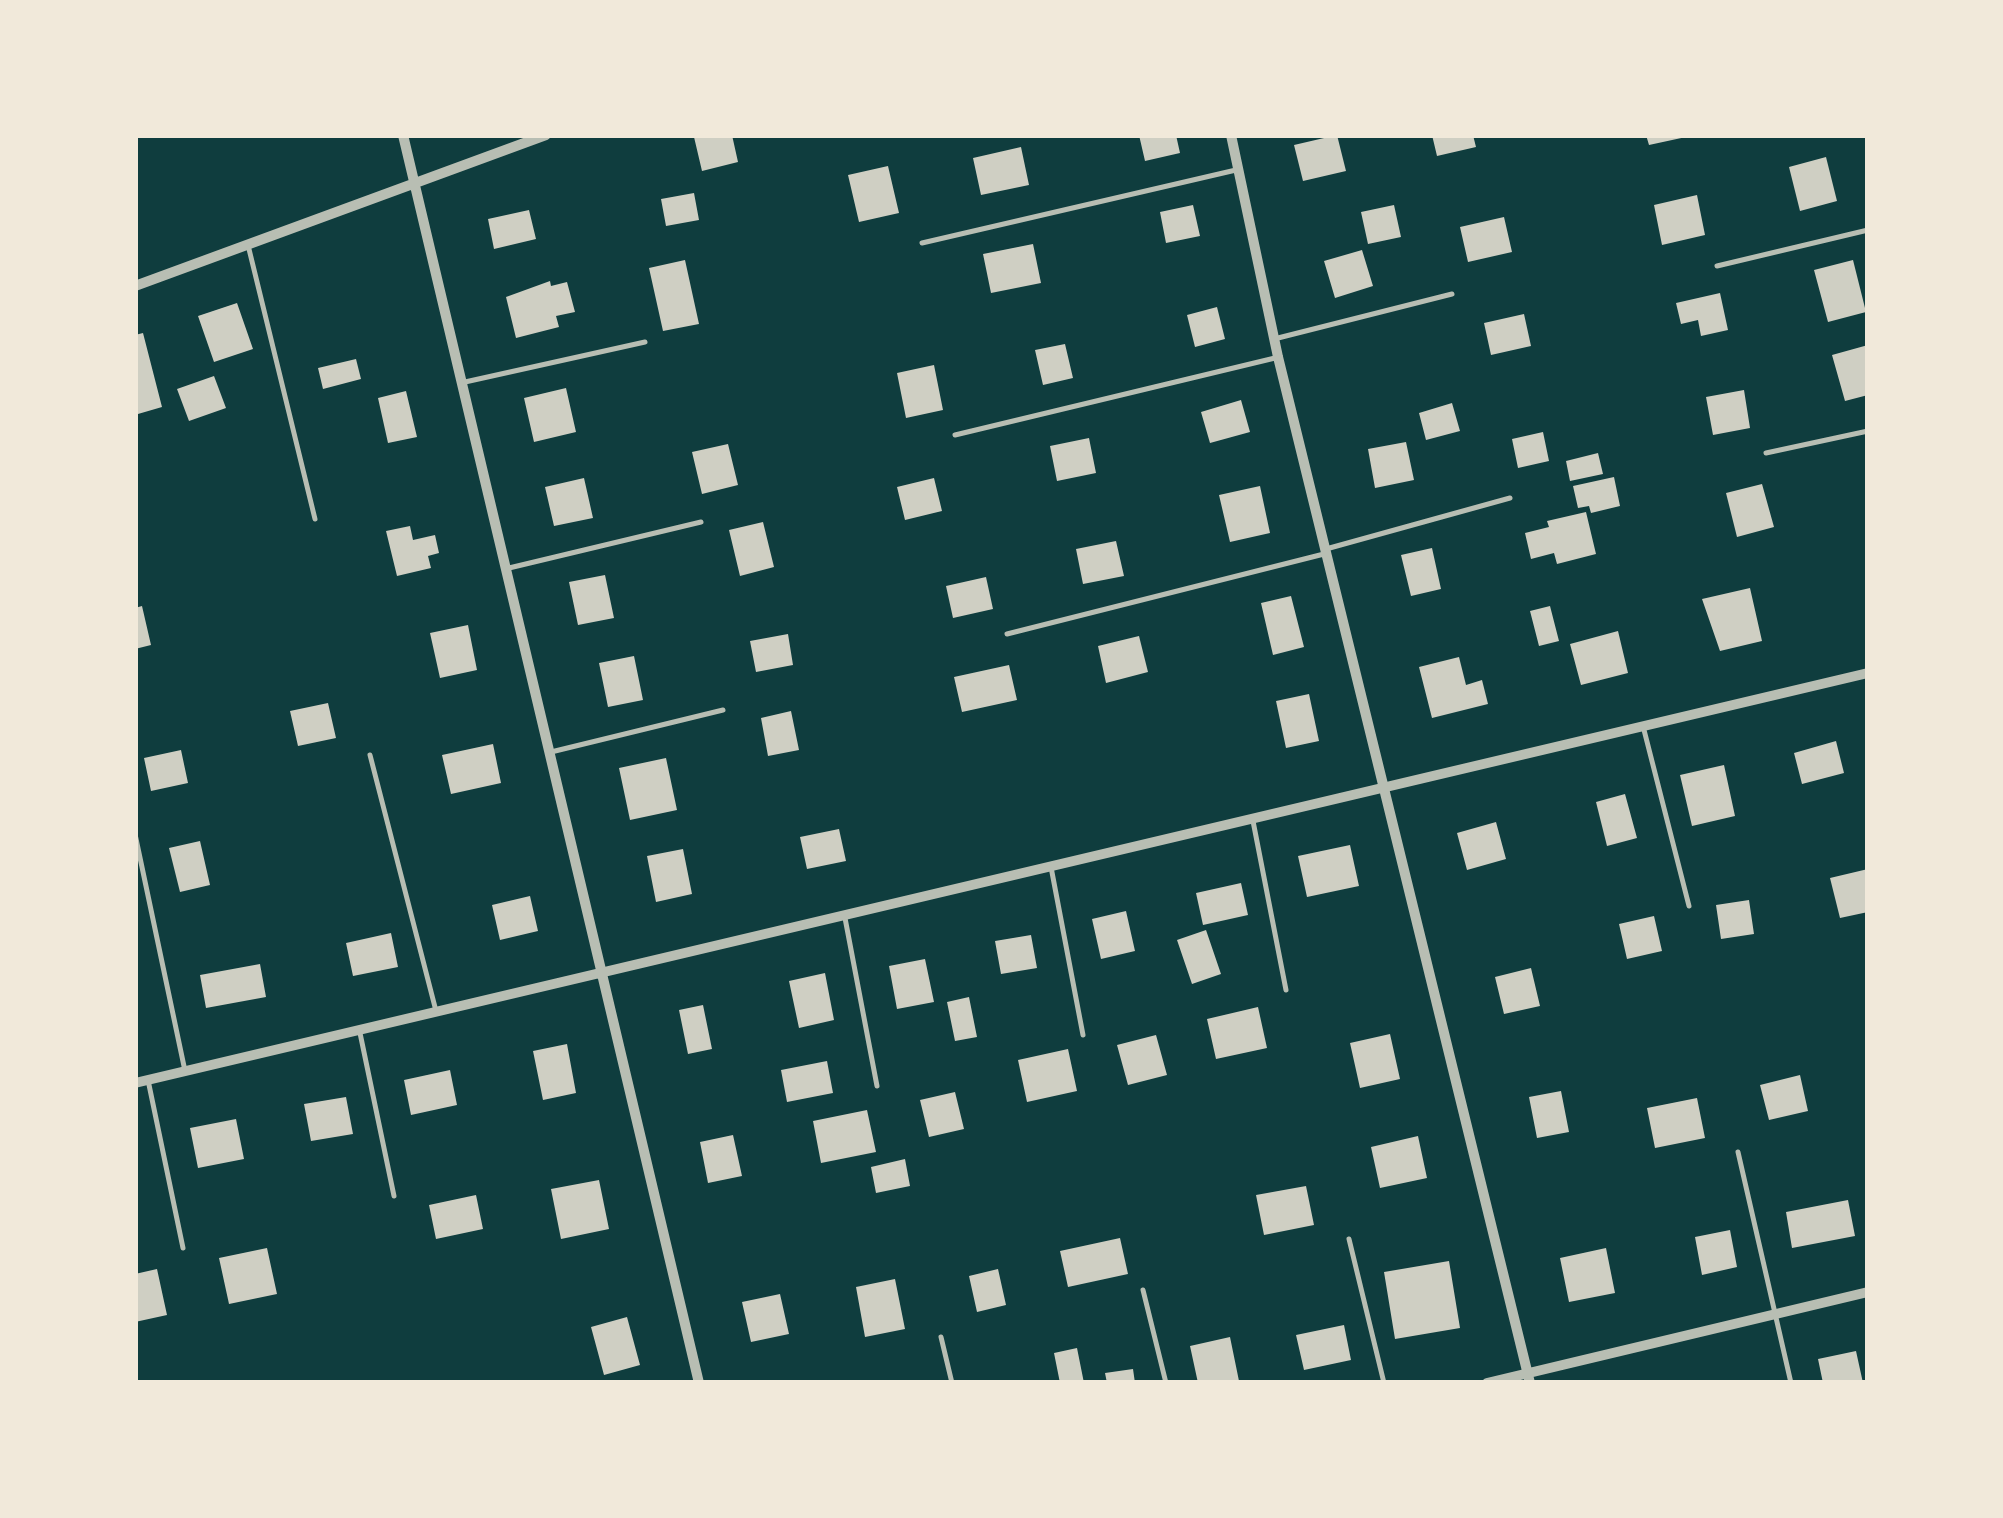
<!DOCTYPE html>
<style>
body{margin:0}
#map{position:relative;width:2003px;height:1518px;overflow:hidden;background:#0f3d3e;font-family:"DejaVu Sans",sans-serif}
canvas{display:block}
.frame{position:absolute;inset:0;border:138px solid #f1e9da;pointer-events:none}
</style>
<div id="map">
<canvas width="2003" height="1518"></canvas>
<div class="frame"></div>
</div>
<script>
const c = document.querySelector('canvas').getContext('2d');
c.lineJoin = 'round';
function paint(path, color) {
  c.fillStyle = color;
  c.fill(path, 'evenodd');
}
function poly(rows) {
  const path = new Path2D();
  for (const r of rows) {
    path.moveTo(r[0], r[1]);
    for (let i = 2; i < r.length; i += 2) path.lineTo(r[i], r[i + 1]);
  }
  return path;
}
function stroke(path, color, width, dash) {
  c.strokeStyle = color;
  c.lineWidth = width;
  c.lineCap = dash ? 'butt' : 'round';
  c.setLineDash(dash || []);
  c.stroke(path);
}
paint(poly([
 [732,135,738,162,702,171,694,137],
 [1139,135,1176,135,1180,153,1145,161],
 [1337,135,1346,171,1303,181,1294,145],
 [1432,135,1473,135,1476,147,1437,156],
 [1646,135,1686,135,1686,137,1649,145],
 [1021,147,1029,185,981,195,973,158],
 [1826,157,1837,201,1800,211,1789,167],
 [888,166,899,213,859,222,848,175],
 [694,193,699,220,666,226,661,199],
 [1697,195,1705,235,1662,245,1654,205],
 [1193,205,1200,236,1166,243,1160,212],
 [1394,205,1401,237,1368,244,1361,212],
 [529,210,536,239,494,249,488,219],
 [1504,217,1512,252,1468,262,1460,227],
 [1033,244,1041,283,991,293,983,254],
 [1362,250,1373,286,1335,298,1324,261],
 [685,260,699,324,663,331,649,268],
 [1853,260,1866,312,1828,322,1814,270],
 [550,281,551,286,567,282,575,312,556,316,559,327,516,338,506,297],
 [1720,293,1728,330,1701,336,1698,320,1681,324,1676,303],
 [237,303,253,349,214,362,198,316],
 [1217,307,1225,339,1195,347,1187,315],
 [1524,314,1531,346,1491,355,1484,323],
 [143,333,162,407,138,414,135,335],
 [1065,344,1073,378,1043,385,1035,350],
 [1868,345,1868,395,1845,401,1832,355],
 [356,359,361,379,323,389,318,368],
 [934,365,943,410,906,418,897,373],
 [214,376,226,408,189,421,177,389],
 [566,388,576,432,534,442,524,398],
 [1744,390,1750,428,1713,435,1706,397],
 [406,391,417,437,388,443,378,398],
 [1241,400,1250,432,1210,443,1201,412],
 [1452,403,1460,431,1426,440,1419,413],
 [1543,432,1549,461,1518,468,1512,439],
 [1089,438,1096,473,1057,481,1050,446],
 [1406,442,1414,480,1375,488,1368,449],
 [728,444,738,485,702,494,692,452],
 [1598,453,1603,474,1570,481,1566,461],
 [1614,477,1620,506,1591,513,1589,506,1578,508,1573,486],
 [584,478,593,518,554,526,545,487],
 [934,478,942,511,905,520,897,487],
 [1762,484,1774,527,1737,537,1726,493],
 [1260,486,1270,533,1230,542,1219,495],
 [1586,512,1596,554,1557,564,1554,553,1531,559,1525,533,1549,527,1547,521],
 [763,522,774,567,740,576,729,530],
 [410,526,413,540,435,535,439,553,428,556,431,568,397,576,386,531],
 [1116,541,1124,576,1083,584,1076,549],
 [1432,548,1441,589,1411,596,1401,555],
 [605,575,614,618,578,625,569,582],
 [986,577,993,609,953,618,946,586],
 [1750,588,1762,641,1720,651,1702,599],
 [1291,596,1304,647,1273,655,1261,603],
 [142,606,151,645,135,649,135,608],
 [1550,606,1559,641,1539,646,1530,611],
 [468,625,477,670,440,678,430,633],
 [1618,631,1628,673,1581,685,1570,644],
 [788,634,793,665,756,672,750,641],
 [1139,636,1148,672,1106,683,1098,646],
 [634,656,643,700,608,707,599,663],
 [1459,657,1466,685,1482,680,1488,704,1432,718,1419,667],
 [1009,665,1017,700,962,712,954,677],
 [1309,694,1319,741,1286,748,1276,701],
 [328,703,336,738,298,746,290,711],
 [791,711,799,750,768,756,761,718],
 [1836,741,1844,773,1802,784,1794,753],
 [493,744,501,783,451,794,442,755],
 [181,750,188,783,151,791,144,758],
 [666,758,677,810,630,820,619,768],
 [1724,765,1735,816,1692,826,1680,775],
 [1625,794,1637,838,1607,846,1596,802],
 [1496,822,1506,859,1467,870,1457,833],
 [839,829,846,861,807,869,800,837],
 [200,841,210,885,180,892,169,848],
 [1350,845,1359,886,1307,897,1298,856],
 [683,849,692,894,656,902,647,856],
 [1868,869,1868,912,1840,918,1830,878],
 [1241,883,1248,915,1203,925,1196,893],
 [530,896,538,931,500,940,492,905],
 [1749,900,1754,934,1721,939,1716,905],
 [1126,911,1135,951,1101,959,1092,919],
 [1654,916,1662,951,1627,959,1619,924],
 [1206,930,1221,974,1192,984,1177,940],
 [391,933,398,967,353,976,346,943],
 [1031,935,1037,968,1001,974,995,941],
 [925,959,934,1002,897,1009,889,966],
 [260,964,266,997,206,1008,200,975],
 [1531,968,1540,1006,1504,1014,1495,977],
 [825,973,834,1020,799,1028,789,981],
 [969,997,977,1037,955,1041,947,1002],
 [703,1005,712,1049,688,1054,679,1010],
 [1258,1007,1267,1048,1216,1059,1207,1019],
 [1390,1034,1400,1079,1360,1088,1350,1043],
 [1156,1035,1167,1075,1128,1085,1117,1045],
 [567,1044,576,1093,543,1100,533,1051],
 [1068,1049,1077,1091,1027,1102,1018,1060],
 [827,1061,833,1093,787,1102,781,1070],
 [450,1070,457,1105,411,1115,404,1080],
 [1800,1075,1808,1111,1769,1120,1760,1085],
 [1561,1091,1569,1132,1537,1138,1529,1097],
 [955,1092,964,1129,929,1137,920,1100],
 [346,1097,353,1134,311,1141,304,1104],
 [1697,1098,1705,1138,1655,1148,1647,1108],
 [867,1110,876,1152,821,1163,813,1121],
 [236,1119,244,1159,198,1168,190,1128],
 [733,1135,742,1176,708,1183,700,1142],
 [1418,1136,1427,1178,1380,1188,1371,1147],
 [905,1159,910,1186,876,1193,871,1167],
 [599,1180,609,1229,561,1239,551,1189],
 [1306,1186,1314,1225,1264,1235,1256,1195],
 [476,1195,483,1229,436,1239,429,1205],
 [1848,1200,1855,1236,1792,1248,1786,1212],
 [1730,1230,1737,1267,1702,1275,1695,1237],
 [1120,1238,1128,1274,1068,1287,1060,1251],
 [267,1248,277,1294,229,1304,219,1258],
 [1606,1248,1615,1293,1569,1302,1560,1258],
 [1449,1261,1460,1328,1395,1339,1384,1272],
 [157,1269,167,1315,135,1322,135,1274],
 [998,1269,1006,1305,977,1312,969,1276],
 [895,1279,905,1329,865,1337,856,1287],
 [780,1294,789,1334,751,1342,742,1302],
 [627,1317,640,1365,604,1375,591,1327],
 [1344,1325,1351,1360,1304,1370,1296,1335],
 [1230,1337,1239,1381,1198,1383,1190,1346],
 [1077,1348,1084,1383,1060,1383,1054,1353],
 [1856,1351,1863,1383,1823,1383,1818,1359],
 [1133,1369,1135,1383,1107,1383,1105,1373]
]), '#cfcfc3');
stroke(poly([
 [922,243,1236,170],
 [248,245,315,519],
 [1717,266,1868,230],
 [1274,339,1452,294],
 [465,382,645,342],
 [955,435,1275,358],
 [1766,453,1868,431],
 [1326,549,1510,498],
 [509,568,701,522],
 [1007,634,1324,554],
 [1643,726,1689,906],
 [551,752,723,710],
 [370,755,436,1011],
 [1253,821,1286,990],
 [135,834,185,1071],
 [1051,867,1083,1035],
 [845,918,877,1086],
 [360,1033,394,1196],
 [148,1080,183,1248],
 [1738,1152,1791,1383],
 [1349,1239,1384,1383],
 [1143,1290,1166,1383],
 [941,1337,952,1383]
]), '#b8beb3', 5);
stroke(poly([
 [403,135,699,1383],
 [1231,135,1278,357,1530,1383],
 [135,286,546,135],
 [135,1083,1868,673],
 [1487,1383,1868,1292]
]), '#b8beb3', 10);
</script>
